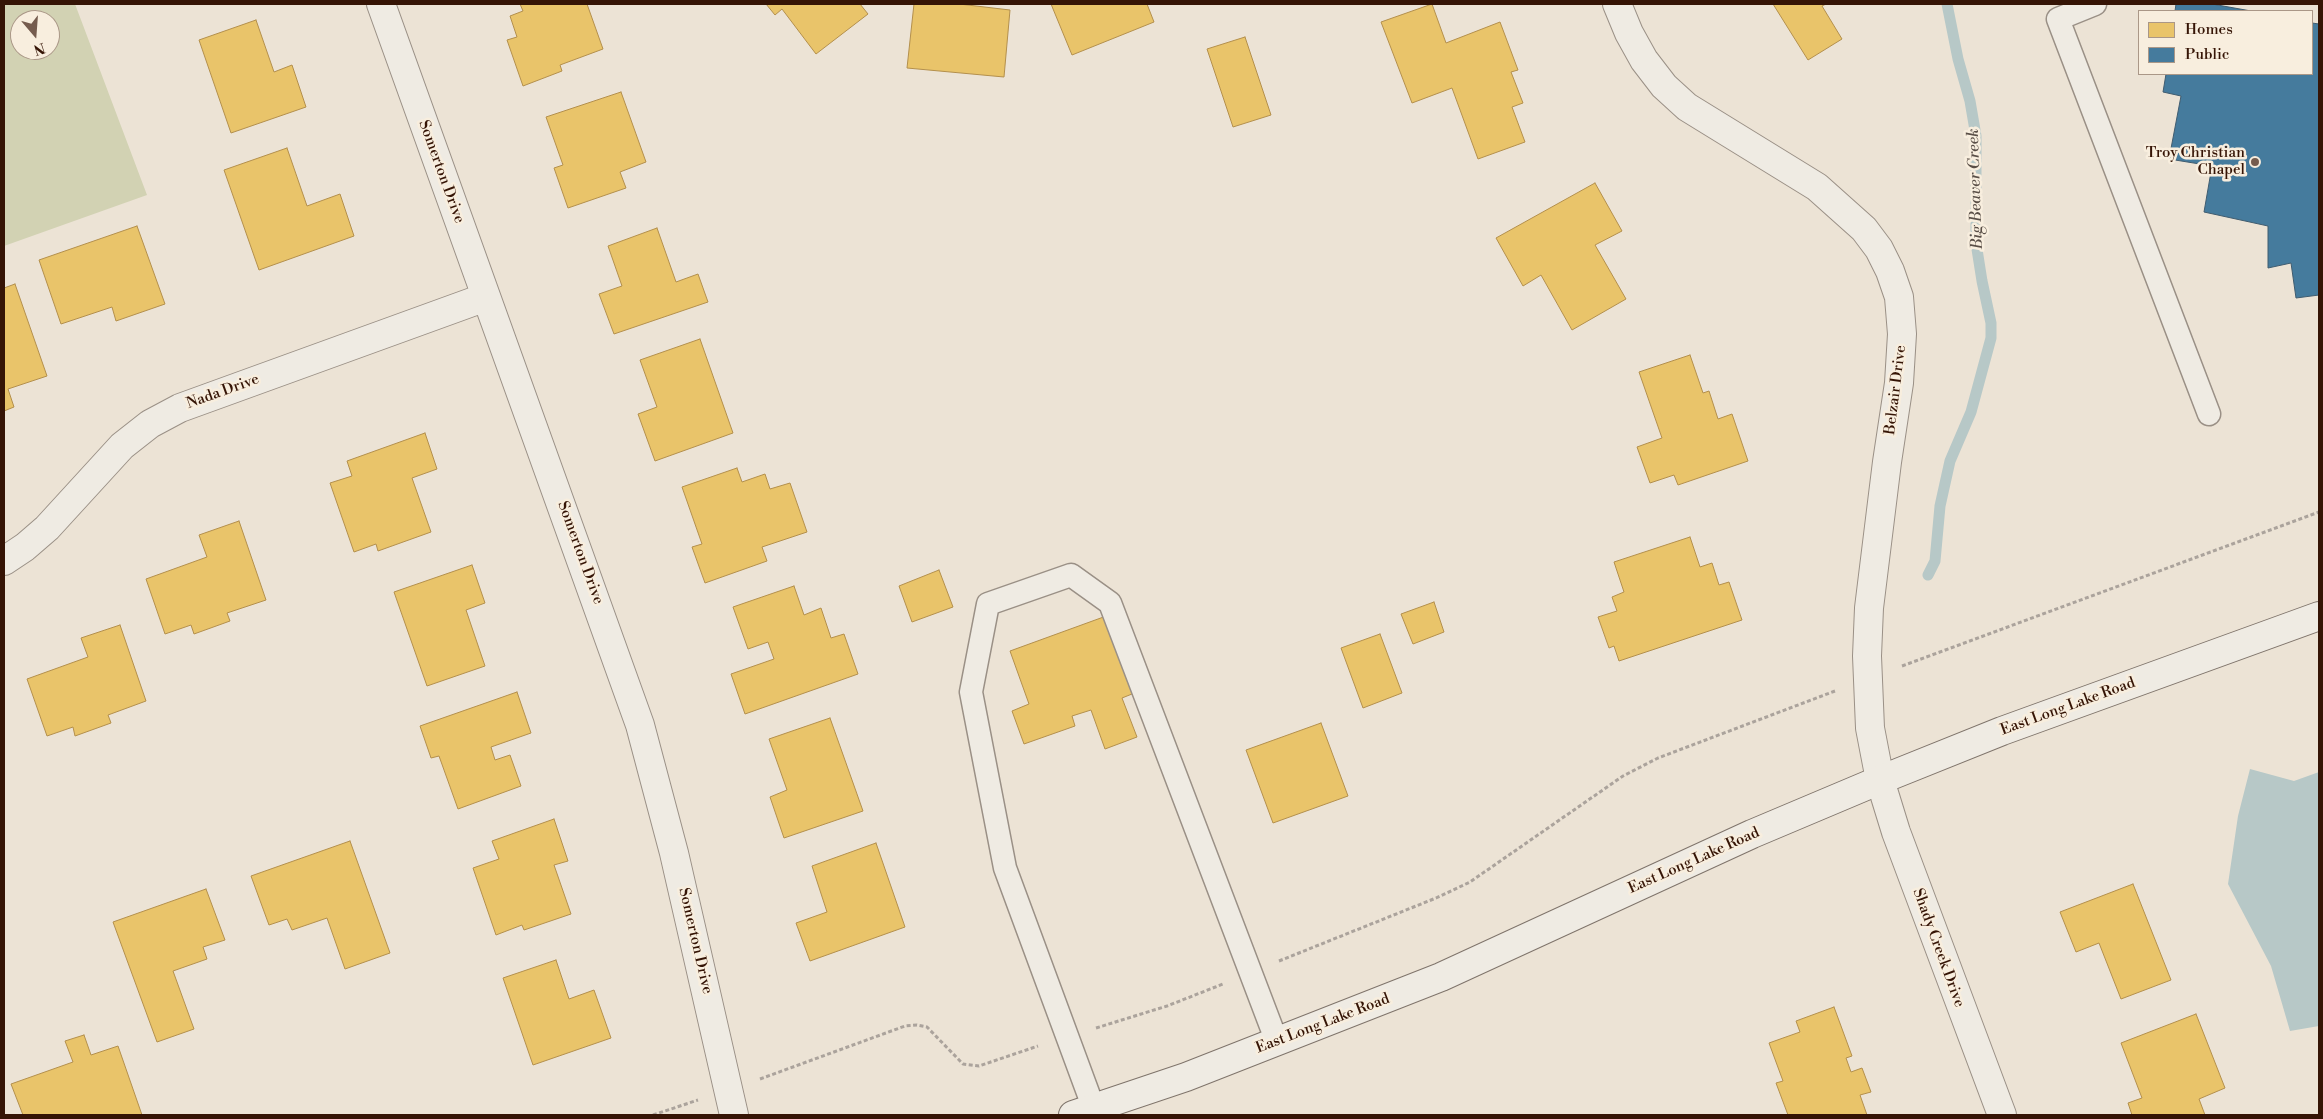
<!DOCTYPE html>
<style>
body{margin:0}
#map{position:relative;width:2323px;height:1119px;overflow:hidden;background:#ece3d5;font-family:"Libre Bodoni",serif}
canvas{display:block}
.frame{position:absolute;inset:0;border:5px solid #351405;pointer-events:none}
.legend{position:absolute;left:2138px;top:10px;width:175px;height:65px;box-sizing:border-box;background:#f8eede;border:1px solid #aa9787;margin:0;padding:6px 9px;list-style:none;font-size:15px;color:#351405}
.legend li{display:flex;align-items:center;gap:10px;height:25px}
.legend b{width:25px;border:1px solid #aa9787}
.north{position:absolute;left:10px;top:10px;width:50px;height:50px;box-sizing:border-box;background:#f8eede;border:1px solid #aa9787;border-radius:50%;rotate:162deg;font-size:14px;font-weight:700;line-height:20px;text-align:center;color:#351405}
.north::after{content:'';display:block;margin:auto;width:18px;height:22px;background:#755c4e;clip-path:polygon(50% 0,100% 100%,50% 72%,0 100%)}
</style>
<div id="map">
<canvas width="2323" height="1119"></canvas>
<div class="frame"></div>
<ul class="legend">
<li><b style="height:14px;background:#e9c46a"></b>Homes</li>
<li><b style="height:14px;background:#457b9d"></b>Public</li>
</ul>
<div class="north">N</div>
</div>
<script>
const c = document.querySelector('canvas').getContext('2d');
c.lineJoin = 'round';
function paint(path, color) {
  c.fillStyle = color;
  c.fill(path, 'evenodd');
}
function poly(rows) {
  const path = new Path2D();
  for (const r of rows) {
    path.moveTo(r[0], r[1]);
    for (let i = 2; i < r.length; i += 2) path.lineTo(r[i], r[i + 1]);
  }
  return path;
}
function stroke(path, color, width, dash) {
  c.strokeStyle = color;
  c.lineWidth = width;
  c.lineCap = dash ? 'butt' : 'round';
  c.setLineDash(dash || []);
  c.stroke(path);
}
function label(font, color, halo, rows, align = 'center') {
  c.font = font + ' "Libre Bodoni",serif';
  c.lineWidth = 5;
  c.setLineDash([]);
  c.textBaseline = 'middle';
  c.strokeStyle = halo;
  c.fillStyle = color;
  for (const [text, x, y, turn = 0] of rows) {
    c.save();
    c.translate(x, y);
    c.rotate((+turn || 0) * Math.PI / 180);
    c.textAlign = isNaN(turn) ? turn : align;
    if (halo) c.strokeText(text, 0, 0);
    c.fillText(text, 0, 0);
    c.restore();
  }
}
paint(poly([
 [4,4,75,4,147,195,4,246],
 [20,20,50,20,50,50,20,50]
]), '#d2d2b3');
paint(poly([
 [2250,769,2294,781,2319,772,2319,1026,2290,1031,2271,966,2228,884,2238,816]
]), '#b7c8c7');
const homes = poly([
 [520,4,587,4,603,49,560,65,562,71,523,86,507,40,517,37,510,16,523,11,520,4],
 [766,4,860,4,868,14,816,54,782,9,775,15,766,4],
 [914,4,959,4,1010,10,1004,77,907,68,914,4],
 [1051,4,1147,4,1154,22,1072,55,1051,4],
 [1432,4,1446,43,1500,22,1518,70,1511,72,1523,103,1512,107,1525,142,1478,159,1452,88,1412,103,1381,22,1432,4],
 [1773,4,1826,4,1822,6,1842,39,1808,60,1773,4],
 [256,20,274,72,292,65,306,107,231,133,199,40,256,20],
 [1245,37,1271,115,1233,127,1207,49,1245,37],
 [621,92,646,162,620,172,626,188,568,208,554,168,563,165,546,117,621,92],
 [287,148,307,206,340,194,354,236,259,270,224,170,287,148],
 [1595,183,1622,231,1595,245,1626,299,1572,330,1541,275,1523,286,1496,238,1595,183],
 [137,226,165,304,116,321,112,307,61,324,39,260,137,226],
 [657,228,676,282,698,274,708,302,614,334,599,294,622,286,608,246,657,228],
 [15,284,47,376,8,389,14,407,4,411,4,288,15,284],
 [700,339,733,433,655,461,638,414,657,407,640,360,700,339],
 [1690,355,1703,393,1709,391,1718,419,1732,414,1748,461,1678,485,1674,475,1650,483,1637,447,1662,438,1639,372,1690,355],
 [425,433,437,469,412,478,431,532,378,551,376,544,354,552,330,483,352,476,347,461,425,433],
 [737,468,742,482,765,474,770,489,790,483,807,532,762,547,767,561,705,583,692,547,702,544,682,487,737,468],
 [239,521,266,600,227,613,230,621,194,634,191,625,165,634,146,579,207,557,199,535,239,521],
 [1690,537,1700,567,1712,563,1719,585,1729,582,1742,620,1619,661,1614,646,1609,648,1598,617,1617,611,1612,597,1624,592,1614,562,1690,537],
 [472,565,485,603,466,610,485,666,427,686,394,592,472,565],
 [939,570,953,607,912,622,899,586,939,570],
 [794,586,804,615,821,608,831,638,844,634,858,674,745,714,731,674,774,659,768,642,748,649,733,607,794,586],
 [1434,602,1444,632,1413,644,1401,614,1434,602],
 [1109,615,1137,692,1122,698,1137,737,1105,749,1091,710,1072,716,1075,726,1024,744,1012,711,1029,704,1010,651,1109,615],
 [120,625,146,701,108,715,111,723,75,736,73,727,47,736,27,679,88,657,81,638,120,625],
 [1380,634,1402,693,1363,708,1341,648,1380,634],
 [517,692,531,733,491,747,495,760,510,755,521,786,458,809,439,756,431,758,420,726,517,692],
 [830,718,863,811,784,838,770,797,787,790,769,739,830,718],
 [1321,723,1348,796,1273,823,1246,750,1321,723],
 [554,819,568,861,554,865,571,914,524,930,522,925,496,935,473,868,499,859,492,841,554,819],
 [350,841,390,953,345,969,327,918,292,930,287,919,269,925,251,876,350,841],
 [876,843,905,927,810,961,796,923,827,912,812,866,876,843],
 [2133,884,2171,980,2121,999,2099,943,2076,952,2060,912,2133,884],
 [206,889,225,940,203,947,207,959,173,971,194,1029,157,1042,113,922,206,889],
 [556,960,569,999,594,990,611,1038,533,1065,503,978,556,960],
 [1834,1007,1852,1056,1846,1058,1851,1072,1862,1068,1871,1092,1860,1095,1867,1115,1788,1115,1776,1083,1783,1081,1769,1043,1800,1032,1796,1021,1834,1007],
 [2196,1014,2225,1088,2199,1099,2205,1115,2132,1115,2128,1103,2142,1098,2121,1043,2196,1014],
 [84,1035,91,1055,118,1046,142,1115,23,1115,11,1084,73,1062,65,1041,84,1035]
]);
paint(homes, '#e9c46a');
stroke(homes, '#b38f4c', 1);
const public = poly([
 [2176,4,2212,4,2251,11,2175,11,2176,4],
 [2312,23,2319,24,2319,295,2296,298,2291,263,2268,268,2268,226,2204,212,2212,166,2169,159,2181,96,2163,92,2166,74,2312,74,2312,23]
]);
paint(public, '#457b9d');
stroke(public, '#405c6f', 1);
stroke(poly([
 [1928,575,1935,561,1940,506,1950,461,1971,412,1991,338,1991,323,1982,281,1976,243,1976,136,1970,101,1958,59,1947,4]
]), '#b7c8c7', 11);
const service = poly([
 [2095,4,2058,19,2209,414],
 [1094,1109,1005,868,971,692,988,604,1071,575,1110,603,1277,1042]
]);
const minor = poly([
 [381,4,640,725,674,853,734,1115],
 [1617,4,1629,33,1644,60,1664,86,1687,107,1817,187,1864,229,1879,249,1890,271,1899,297,1902,334,1899,383,1887,462,1869,608,1867,656,1870,728,1880,780,1896,832,2002,1115],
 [4,561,25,547,47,528,122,446,150,424,180,408,486,297]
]);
const secondary = poly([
 [1073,1115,1186,1077,1441,977,1752,834,1880,780,2002,731,2319,616]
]);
stroke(service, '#9a9086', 25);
stroke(minor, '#9a9086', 30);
stroke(secondary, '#7f746b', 30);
stroke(poly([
 [1902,666,2319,512],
 [1279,961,1436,898,1470,882,1623,776,1658,758,1835,691],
 [1096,1028,1167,1006,1223,984],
 [760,1079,905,1026,917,1025,927,1027,963,1064,979,1066,1038,1046],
 [653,1115,698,1100]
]), '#aba39c', 3, [4, 2.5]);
stroke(service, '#efebe3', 22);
stroke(minor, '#efebe3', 28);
stroke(secondary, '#efebe3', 28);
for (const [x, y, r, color] of [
 [2255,162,5,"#755c4e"]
]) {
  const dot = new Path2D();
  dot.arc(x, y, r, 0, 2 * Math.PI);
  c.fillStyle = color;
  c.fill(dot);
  stroke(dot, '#f8eede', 2);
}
label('15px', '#351405', '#f8eede', [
 ["Troy Christian",2245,153],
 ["Chapel",2245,170]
], 'right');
label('15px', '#351405', '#f8eede', [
 ["Somerton Drive",441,172,70],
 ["Belzair Drive",1896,390,-83],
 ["Nada Drive",223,392,-20],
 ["Somerton Drive",580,553,70],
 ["East Long Lake Road",2068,707,-20],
 ["East Long Lake Road",1694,861,-24],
 ["Somerton Drive",695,941,77],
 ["Shady Creek Drive",1938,948,70],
 ["East Long Lake Road",1323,1024,-21]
]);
label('italic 16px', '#5a4f47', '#f8eede', [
 ["Big Beaver Creek",1976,189,-92]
]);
</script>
